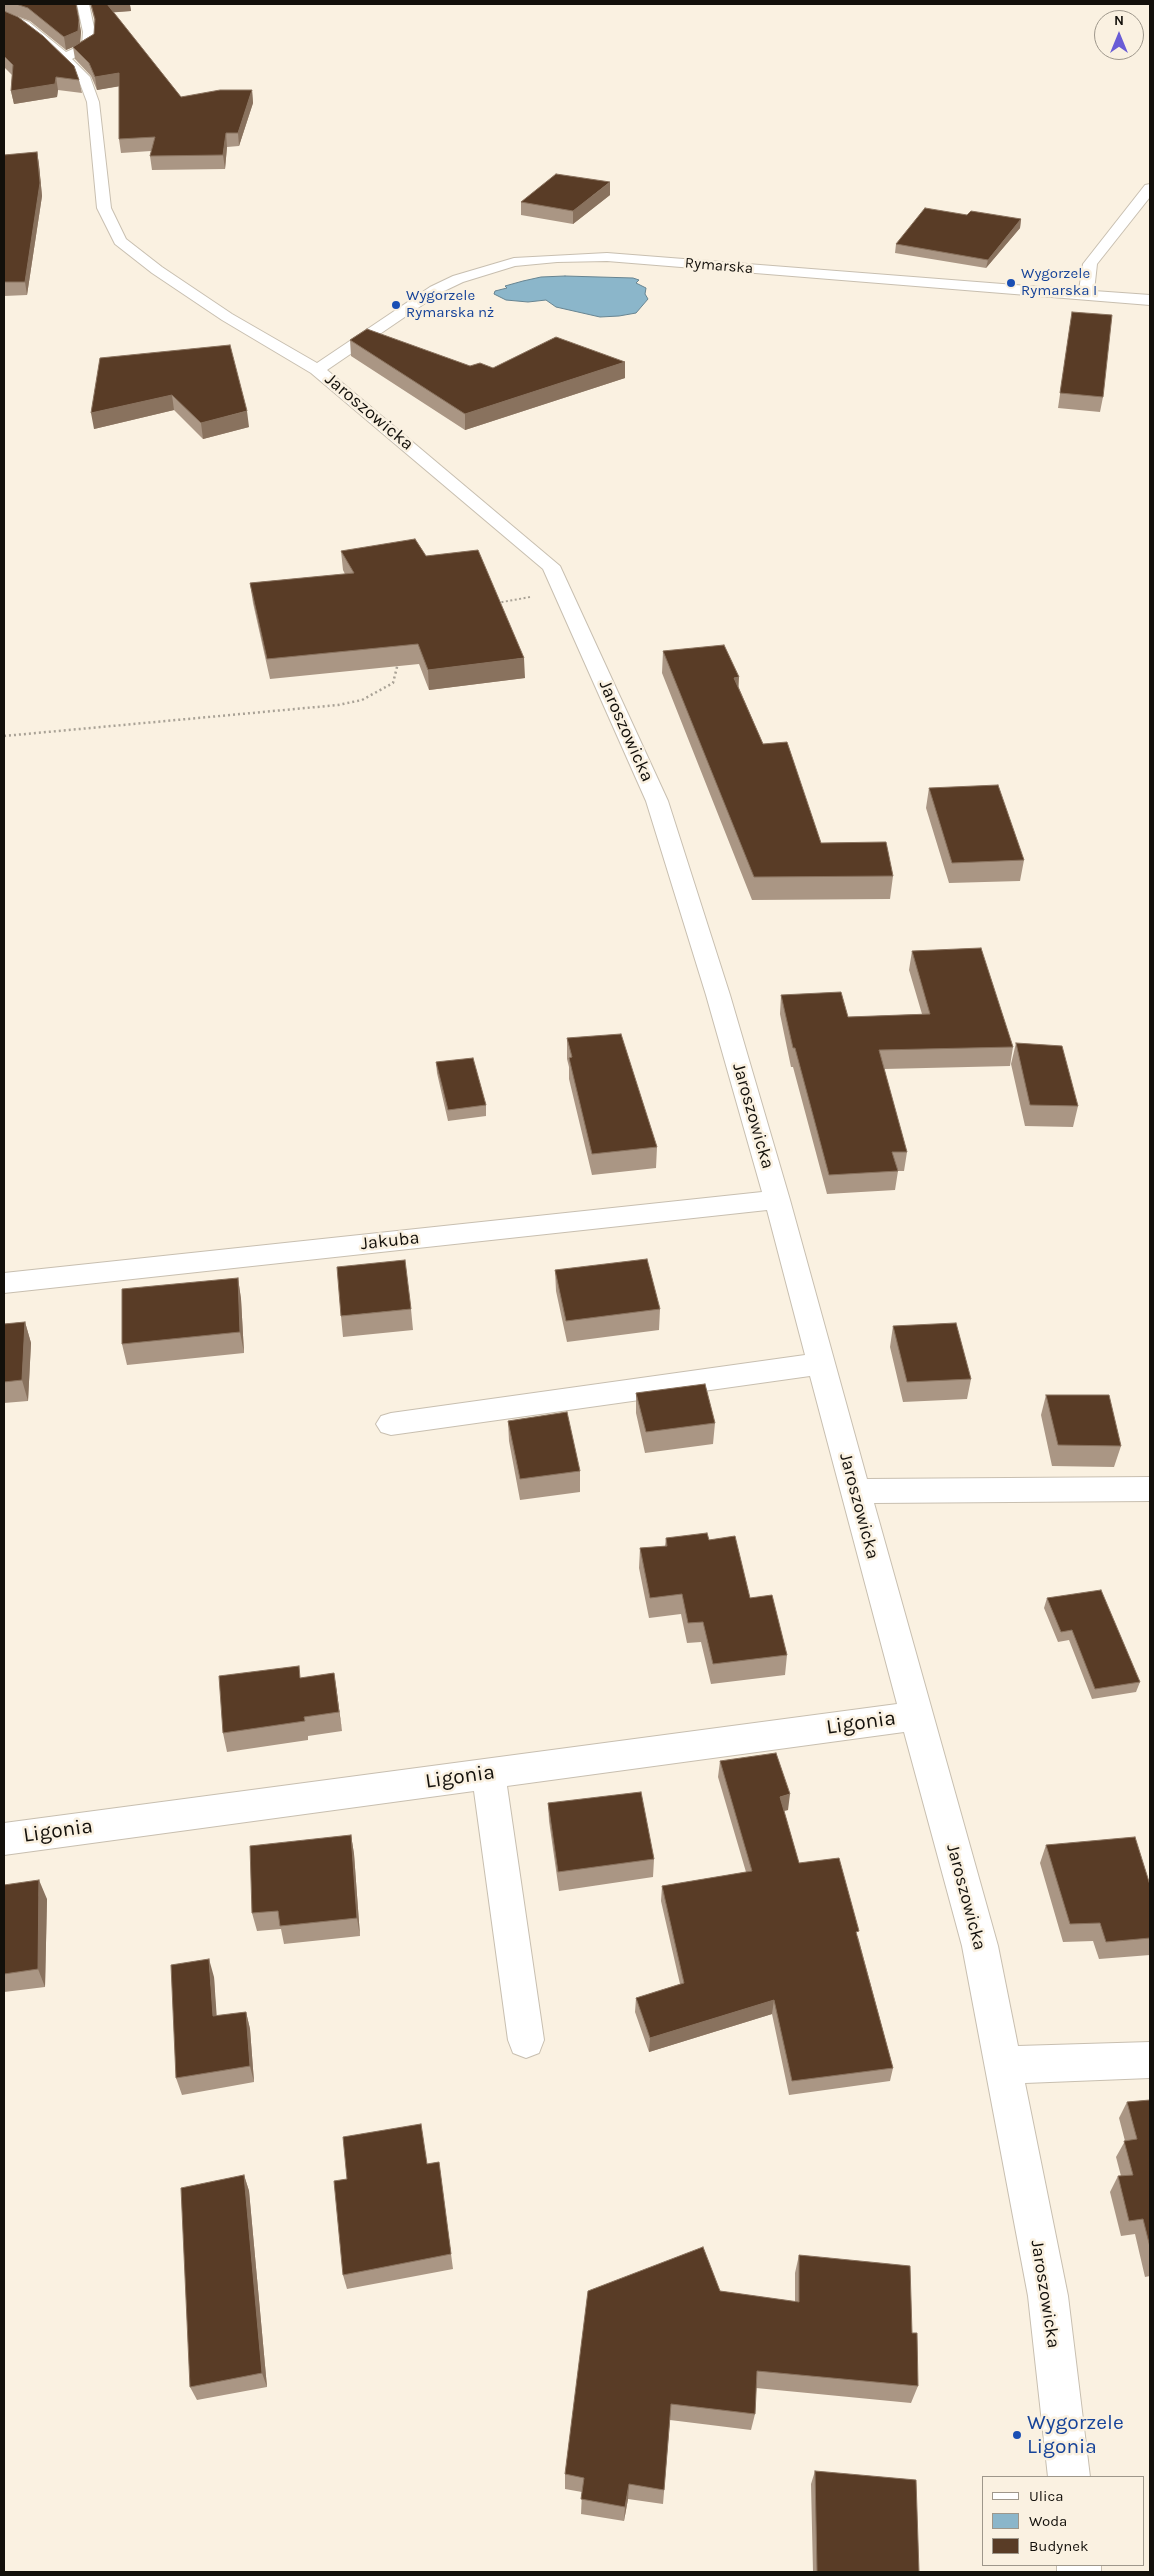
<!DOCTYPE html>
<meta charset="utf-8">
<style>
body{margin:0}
#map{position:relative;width:1154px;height:2576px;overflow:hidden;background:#faf1e1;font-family:Karla,sans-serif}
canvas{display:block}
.frame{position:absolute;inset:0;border:5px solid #13100b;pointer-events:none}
.legend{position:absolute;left:982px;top:2476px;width:162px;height:90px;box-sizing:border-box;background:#faf1e1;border:1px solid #9e978b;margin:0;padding:6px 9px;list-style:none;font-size:15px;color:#13100b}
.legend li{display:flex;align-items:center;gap:10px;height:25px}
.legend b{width:25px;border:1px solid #9e978b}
.north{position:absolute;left:1094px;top:10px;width:50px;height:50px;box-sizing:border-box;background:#faf1e1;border:1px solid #9e978b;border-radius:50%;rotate:0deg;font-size:14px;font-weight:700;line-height:20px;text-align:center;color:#13100b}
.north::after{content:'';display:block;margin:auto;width:18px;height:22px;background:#695cd6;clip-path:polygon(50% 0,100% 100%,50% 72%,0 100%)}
</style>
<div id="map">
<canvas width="1154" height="2576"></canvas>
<div class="frame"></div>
<ul class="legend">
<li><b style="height:6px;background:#fff"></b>Ulica</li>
<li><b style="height:14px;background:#8bb6ca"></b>Woda</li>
<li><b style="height:14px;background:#593c26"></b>Budynek</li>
</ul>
<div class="north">N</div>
</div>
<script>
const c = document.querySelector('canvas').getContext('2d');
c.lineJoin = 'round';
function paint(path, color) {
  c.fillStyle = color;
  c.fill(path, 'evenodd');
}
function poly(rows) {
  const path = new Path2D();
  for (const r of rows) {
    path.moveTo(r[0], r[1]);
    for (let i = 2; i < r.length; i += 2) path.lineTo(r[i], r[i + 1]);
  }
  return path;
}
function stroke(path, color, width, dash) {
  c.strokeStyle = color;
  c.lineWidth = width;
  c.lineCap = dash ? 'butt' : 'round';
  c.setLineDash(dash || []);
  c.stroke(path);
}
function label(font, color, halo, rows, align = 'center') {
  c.font = font + ' Karla,sans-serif';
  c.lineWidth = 5;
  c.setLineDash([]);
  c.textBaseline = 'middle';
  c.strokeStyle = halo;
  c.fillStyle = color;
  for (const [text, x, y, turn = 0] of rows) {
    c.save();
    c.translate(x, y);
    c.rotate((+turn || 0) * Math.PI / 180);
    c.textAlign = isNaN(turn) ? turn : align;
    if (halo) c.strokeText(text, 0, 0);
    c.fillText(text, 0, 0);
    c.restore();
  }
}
const water = poly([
 [565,276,633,278,639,280,636,283,646,288,645,294,648,299,636,313,619,316,600,317,556,307,546,300,528,302,506,300,494,294,495,291,507,288,505,286,523,281,541,277,565,276]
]);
paint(water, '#8bb6ca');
stroke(water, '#678491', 1);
const minor = poly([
 [77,4,89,4,95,32,94,47,72,59,90,77,99,102,111,208,126,239,162,267,232,314,317,363,430,287,453,276,514,258,607,253,1079,290,1083,264,1145,185,1150,184,1150,197,1097,264,1094,291,1150,295,1150,305,607,261,557,262,515,266,463,282,440,293,327,370,560,566,668,801,730,995,790,1200,867,1479,1150,1477,1150,1501,874,1503,998,1946,1018,2046,1150,2042,1150,2078,1025,2083,1068,2296,1090,2477,1048,2477,1028,2296,962,1946,904,1732,507,1786,544,2040,539,2053,526,2058,513,2053,508,2040,474,1791,4,1855,4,1823,897,1704,810,1376,391,1435,381,1432,376,1424,381,1416,391,1413,805,1355,767,1210,4,1293,4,1273,762,1192,706,995,646,801,543,569,311,373,222,320,152,273,115,244,97,208,87,102,78,78,46,47,21,28,4,20,4,12,29,22,66,52,82,45,83,32,77,4],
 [1057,2565,1101,2565,1101,2572,1057,2572,1057,2565]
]);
stroke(minor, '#c8bfb0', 2);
stroke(poly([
 [497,603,530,597]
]), '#a9a296', 2, [2, 2.5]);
stroke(poly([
 [4,736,338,705,362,700,393,683,398,663]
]), '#a9a296', 2.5, [2, 3]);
paint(minor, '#fff');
paint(poly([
 [4,4,76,4,81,32,80,42,94,34,95,22,90,4,134,4,130,5,131,11,113,12,181,97,252,90,253,103,239,146,227,147,225,169,152,170,150,156,151,151,121,153,119,139,119,86,97,90,91,76,75,59,73,47,66,50,30,21,6,12,79,80,82,93,58,90,57,97,14,104,11,91,12,75,4,67],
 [37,152,39,165,42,196,27,295,4,296,4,155],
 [610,195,573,224,521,215,521,202],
 [967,215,1021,219,1020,228,986,268,895,253,896,244],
 [1070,325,1103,397,1100,412,1058,408],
 [350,340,470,366,493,368,625,362,625,378,465,430,351,356],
 [100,358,249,427,203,439,174,410,94,429],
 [341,551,426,556,525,678,429,690,419,664,270,679,253,603,250,583,345,574,343,570],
 [663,651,739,688,763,744,821,843,893,876,890,899,752,900,662,673],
 [929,788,1024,860,1020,881,949,883,926,808],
 [912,951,1013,1047,1010,1066,884,1069,907,1152,904,1171,898,1171,895,1190,827,1194,793,1067,791,1067,780,1014,781,995,848,1017,922,1014,909,970],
 [567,1038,657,1147,656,1168,592,1175,569,1079,569,1067,567,1059],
 [1016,1043,1078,1106,1073,1127,1025,1126,1011,1064],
 [436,1062,486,1105,486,1116,448,1121,437,1073],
 [555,1270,660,1309,659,1330,567,1342,556,1291],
 [238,1278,241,1299,244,1353,127,1365,122,1344],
 [411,1309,413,1330,343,1337,341,1316],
 [25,1322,31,1343,28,1401,4,1403,4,1324],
 [893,1326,971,1379,967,1399,903,1402,890,1347],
 [636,1393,715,1423,713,1444,645,1453,636,1413],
 [1046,1395,1121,1446,1114,1467,1052,1466,1041,1415],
 [508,1421,580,1471,580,1492,520,1500,509,1441],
 [666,1538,709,1540,750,1598,787,1655,785,1675,711,1684,701,1642,687,1643,681,1614,649,1618,639,1568,640,1548,665,1546],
 [1047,1598,1140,1682,1136,1692,1092,1699,1069,1640,1058,1642,1044,1608],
 [334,1673,342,1731,308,1736,308,1740,227,1752,223,1733,301,1678],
 [720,1761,788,1810,784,1811,799,1863,858,1937,893,2068,890,2081,789,2095,772,2014,649,2052,635,2012,636,1998,680,1984,661,1901,662,1886,746,1872,718,1777],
 [548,1803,654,1859,653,1877,559,1891,549,1821],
 [351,1835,354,1854,360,1936,284,1944,281,1929,257,1931,252,1913],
 [1046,1845,1150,1885,1150,1955,1099,1959,1093,1941,1063,1942,1040,1863],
 [4,1885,47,1899,45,1987,4,1992],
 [214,1977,216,2016,246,2012,250,2029,254,2082,182,2095,176,2078],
 [1150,2100,1150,2276,1145,2277,1135,2234,1121,2236,1110,2192,1118,2176,1121,2176,1116,2157,1125,2141,1119,2118,1127,2102],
 [439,2162,453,2269,347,2289,343,2275,427,2164],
 [244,2175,249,2191,267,2387,197,2400,190,2387],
 [799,2255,912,2333,918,2386,911,2403,756,2388,755,2414,751,2430,670,2420,663,2504,628,2499,624,2521,581,2514,582,2492,565,2489,565,2474,720,2291,795,2302,795,2273],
 [815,2471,919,2572,813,2572,811,2484]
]), '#aa9684');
paint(poly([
 [104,4,134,4,130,5,131,11,106,13],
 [79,20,81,32,80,44,66,50,64,37],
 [119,73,121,86,97,90,95,77],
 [56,77,58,90,57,97,14,104,11,91],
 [252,90,253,103,239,146,238,133],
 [226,133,227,147,225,169,223,155],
 [37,152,39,165,42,196,27,295,25,282],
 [610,182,610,195,573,224,573,211],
 [1021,219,1020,228,986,268,988,260],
 [625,362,625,378,465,430,465,414],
 [172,395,174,410,94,429,91,413],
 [247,411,249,427,203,439,201,423],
 [524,658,525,678,429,690,428,670],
 [739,677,738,699,734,678],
 [238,1278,241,1299,244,1353,240,1332],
 [25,1322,31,1343,28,1401,22,1380],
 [334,1673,337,1693,342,1731,339,1712],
 [790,1794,788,1810,778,1812,780,1797],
 [351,1835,354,1854,360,1936,357,1918],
 [39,1880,47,1899,45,1987,38,1969],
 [209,1959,214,1977,218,2034,213,2016],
 [774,2000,772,2014,649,2052,650,2038],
 [246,2012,250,2029,254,2082,250,2066],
 [244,2175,249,2191,267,2387,262,2373],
 [629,2484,628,2499,624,2521,625,2507]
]), '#89725e');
const building = poly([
 [16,4,76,4,79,20,78,31,64,37,28,8,16,4],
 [91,4,107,4,181,97,220,90,252,90,238,133,226,133,223,155,150,156,155,137,119,139,119,73,95,77,89,63,73,47,94,34,95,19,91,4],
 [4,11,18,17,43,36,74,66,79,80,56,77,55,84,11,91,13,65,4,56,4,11],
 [37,152,40,183,25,282,4,282,4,155,37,152],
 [556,174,610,182,573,211,521,202,556,174],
 [925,208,967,215,971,211,1021,219,988,260,896,244,925,208],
 [1072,312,1112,315,1103,397,1060,393,1072,312],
 [367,329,470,366,480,363,493,368,556,337,625,362,465,414,350,340,367,329],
 [230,345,247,411,201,423,172,395,91,413,100,358,230,345],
 [415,539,426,556,478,550,524,658,428,670,418,644,267,659,250,583,354,573,341,551,415,539],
 [724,645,739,677,734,678,763,744,787,742,821,843,886,842,893,876,754,877,663,651,724,645],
 [998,785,1024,860,952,863,929,788,998,785],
 [981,948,1013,1047,879,1050,907,1152,892,1152,898,1171,829,1175,795,1048,793,1048,781,995,841,992,848,1017,930,1014,912,951,981,948],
 [621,1034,657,1147,592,1154,569,1058,572,1057,567,1038,621,1034],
 [1016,1043,1062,1046,1078,1106,1030,1105,1016,1043],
 [473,1058,486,1105,448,1110,436,1062,473,1058],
 [647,1259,660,1309,566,1321,555,1270,647,1259],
 [405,1260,411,1309,341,1316,337,1267,405,1260],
 [238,1278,240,1332,122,1344,122,1289,238,1278],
 [25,1322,22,1380,4,1382,4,1324,25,1322],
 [956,1323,971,1379,907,1382,893,1326,956,1323],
 [705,1384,715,1423,646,1432,636,1393,705,1384],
 [1046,1395,1109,1395,1121,1446,1058,1445,1046,1395],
 [567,1412,580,1471,520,1479,508,1421,567,1412],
 [707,1533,709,1540,735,1536,750,1598,772,1595,787,1655,713,1664,703,1622,688,1623,682,1594,650,1598,640,1548,667,1546,666,1538,707,1533],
 [1101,1590,1140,1682,1095,1689,1072,1630,1061,1632,1047,1598,1101,1590],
 [299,1666,300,1678,334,1673,339,1712,304,1717,305,1721,223,1733,219,1676,299,1666],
 [776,1753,790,1794,780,1797,799,1863,839,1858,859,1931,856,1932,893,2068,792,2081,774,2000,650,2038,636,1998,684,1983,662,1886,752,1871,720,1761,776,1753],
 [641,1792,654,1859,558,1872,548,1803,641,1792],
 [351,1835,357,1918,280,1926,278,1911,252,1913,250,1846,351,1835],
 [1135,1837,1150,1885,1150,1938,1106,1942,1100,1923,1070,1924,1046,1845,1135,1837],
 [39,1880,38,1969,4,1974,4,1885,39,1880],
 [209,1959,213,2016,246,2012,250,2066,176,2078,171,1965,209,1959],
 [1150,2100,1150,2247,1143,2219,1129,2221,1118,2176,1133,2175,1124,2141,1137,2139,1127,2102,1150,2100],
 [421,2124,427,2164,439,2162,451,2254,343,2275,334,2181,347,2179,343,2137,421,2124],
 [244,2175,262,2373,190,2387,181,2188,244,2175],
 [703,2247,720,2291,799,2302,799,2255,910,2266,912,2333,917,2333,918,2386,757,2371,755,2414,671,2404,664,2490,629,2484,625,2507,581,2499,584,2478,565,2474,588,2291,703,2247],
 [815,2471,916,2480,919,2572,817,2572,815,2471]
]);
paint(building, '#593c26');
stroke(building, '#89725e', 1);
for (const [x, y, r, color] of [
 [1011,283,5,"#1a4fb4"],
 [396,305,5,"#1a4fb4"],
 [1017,2435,5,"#1a4fb4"]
]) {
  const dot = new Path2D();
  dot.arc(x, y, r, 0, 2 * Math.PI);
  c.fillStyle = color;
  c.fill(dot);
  stroke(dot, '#faf1e1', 2);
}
label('15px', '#13100b', '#faf1e1', [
 ["Rymarska",719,266,5]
]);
label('15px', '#164399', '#faf1e1', [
 ["Wygorzele",1021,274],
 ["Rymarska I",1021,291],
 ["Wygorzele",406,296],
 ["Rymarska nż",406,313]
], 'left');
label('18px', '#13100b', '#faf1e1', [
 ["Jaroszowicka",369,412,40],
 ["Jaroszowicka",626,731,66],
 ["Jaroszowicka",753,1116,74],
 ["Jakuba",390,1241,-6],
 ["Jaroszowicka",859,1506,75],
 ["Jaroszowicka",966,1897,75],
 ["Jaroszowicka",1045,2294,81]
]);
label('21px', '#13100b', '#faf1e1', [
 ["Ligonia",861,1723,-8],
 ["Ligonia",460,1777,-8],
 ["Ligonia",58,1831,-8]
]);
label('21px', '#164399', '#faf1e1', [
 ["Wygorzele",1027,2423],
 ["Ligonia",1027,2447]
], 'left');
</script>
